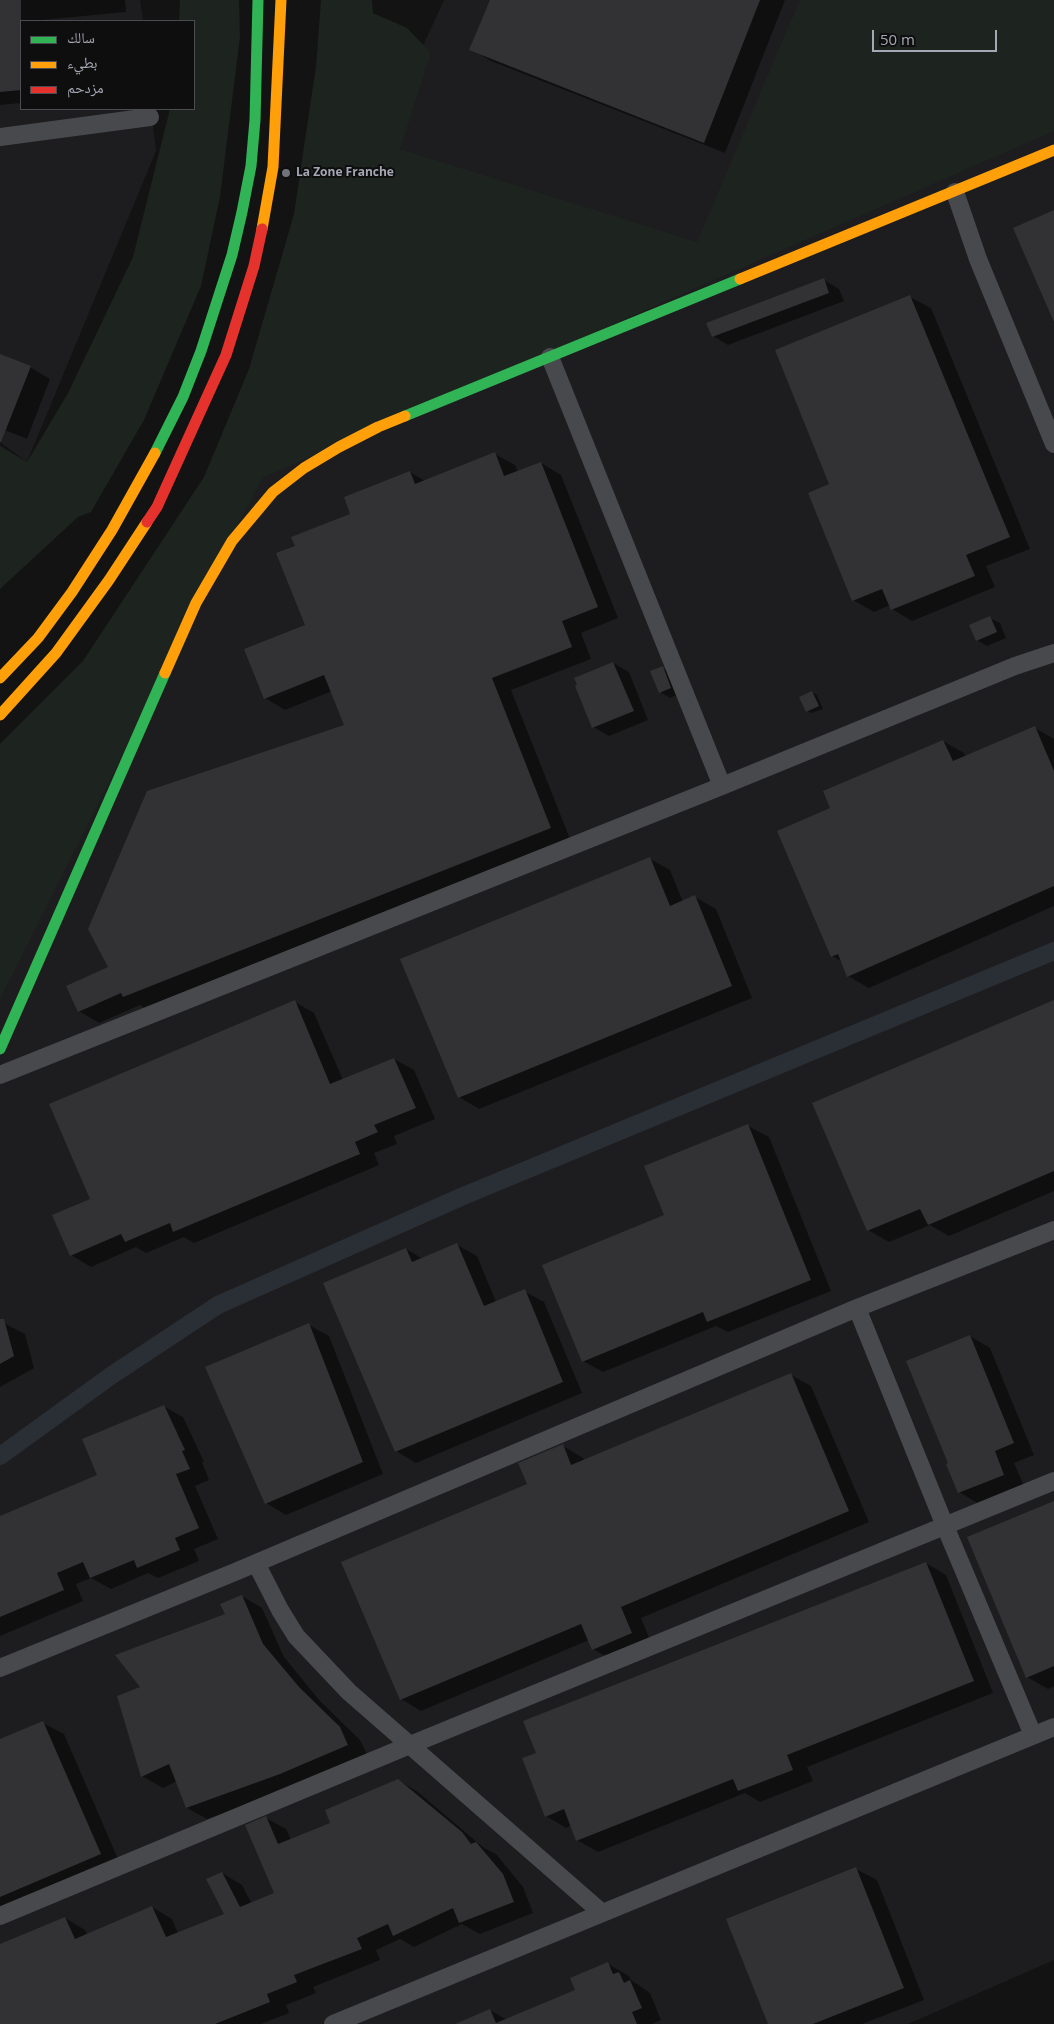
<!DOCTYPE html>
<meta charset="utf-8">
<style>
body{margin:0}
#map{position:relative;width:1054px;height:2024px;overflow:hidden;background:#131313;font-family:"Open Sans","Noto Naskh Arabic",sans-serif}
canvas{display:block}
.legend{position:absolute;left:20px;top:20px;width:175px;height:90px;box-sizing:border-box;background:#0e0e0f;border:1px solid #4a4c51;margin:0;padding:6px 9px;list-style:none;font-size:15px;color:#a5a8b4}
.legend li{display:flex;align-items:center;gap:10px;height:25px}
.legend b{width:25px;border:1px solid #4a4c51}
.scale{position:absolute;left:872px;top:30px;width:125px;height:22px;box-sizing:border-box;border:2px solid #a5a8b4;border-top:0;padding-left:6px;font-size:15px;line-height:18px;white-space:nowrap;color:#a5a8b4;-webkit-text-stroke:4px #0e0e0f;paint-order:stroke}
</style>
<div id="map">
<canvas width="1054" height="2024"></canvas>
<ul class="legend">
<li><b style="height:6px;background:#30b455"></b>سالك</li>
<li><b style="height:6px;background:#ff9f0a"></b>بطيء</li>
<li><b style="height:6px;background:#e5322d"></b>مزدحم</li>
</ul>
<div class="scale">50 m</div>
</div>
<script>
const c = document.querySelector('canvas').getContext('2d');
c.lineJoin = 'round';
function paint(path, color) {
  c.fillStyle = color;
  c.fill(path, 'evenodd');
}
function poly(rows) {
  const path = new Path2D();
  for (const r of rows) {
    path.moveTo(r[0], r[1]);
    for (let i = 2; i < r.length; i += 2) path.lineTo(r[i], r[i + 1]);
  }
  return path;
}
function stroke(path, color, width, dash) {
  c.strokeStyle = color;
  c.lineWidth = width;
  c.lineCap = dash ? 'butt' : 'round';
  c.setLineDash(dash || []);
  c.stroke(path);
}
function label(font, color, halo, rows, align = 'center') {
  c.font = font + ' "Open Sans",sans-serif';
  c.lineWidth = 4;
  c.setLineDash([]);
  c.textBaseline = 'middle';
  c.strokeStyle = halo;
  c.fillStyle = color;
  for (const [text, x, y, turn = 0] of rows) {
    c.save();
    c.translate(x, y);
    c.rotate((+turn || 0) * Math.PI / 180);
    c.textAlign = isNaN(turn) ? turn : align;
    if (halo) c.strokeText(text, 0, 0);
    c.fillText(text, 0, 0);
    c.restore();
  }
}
paint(poly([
 [0,0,140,0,143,21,21,21,21,109,151,109,156,151,27,462,0,442],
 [444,0,1054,0,1054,1960,908,2024,0,2024,0,966]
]), '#1d1d1f');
paint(poly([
 [180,0,239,0,240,37,220,197,201,286,144,420,91,512,78,517,0,589,0,446,27,462,68,393,133,257,170,109,194,109,194,21,179,21],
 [321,0,372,0,373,13,407,28,431,53,400,149,697,242,800,0,1054,0,1054,131,262,478,0,999,0,744,83,661,204,477,249,369,294,214,316,66]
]), '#1d231e');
paint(poly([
 [0,0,125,0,126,12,0,24],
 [491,0,785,0,725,153,491,61,471,49],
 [21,34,21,103,0,105,0,36],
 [824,280,839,289,844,301,728,345,713,336],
 [910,297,931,308,1030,549,986,566,995,587,912,621,892,609,890,605,874,612,853,600,831,485],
 [0,356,30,367,50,379,27,439,0,428],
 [495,454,515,465,518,472,541,463,561,475,618,618,581,633,591,659,511,690,570,839,144,1008,140,1005,99,1023,79,1011,110,968,346,725,332,691,285,710,265,698,306,626,296,547,352,514,410,472,425,481],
 [990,618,1000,623,1006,638,987,646,977,640],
 [613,663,629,672,648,720,609,736,593,727,576,686],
 [662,668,672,673,680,693,670,698,660,692],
 [812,692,817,695,823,709,811,713,807,711],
 [1035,728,1054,739,1054,906,869,988,848,976,842,962,832,956,831,809,943,741,964,753,966,757],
 [650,859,670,870,683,902,695,897,716,909,752,998,479,1109,459,1097],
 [1054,1001,1054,1191,949,1236,930,1225,889,1242,868,1230],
 [295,1002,314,1013,343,1080,394,1059,414,1070,435,1119,394,1136,397,1144,374,1153,379,1165,194,1243,184,1237,146,1253,136,1247,91,1267,71,1255,92,1199],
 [748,1126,769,1137,831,1291,728,1332,716,1326,603,1372,583,1361,665,1216],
 [457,1245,477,1256,496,1302,524,1291,544,1302,582,1393,416,1463,396,1451,406,1249,423,1259],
 [0,1321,25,1334,34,1368,0,1387],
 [309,1325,329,1336,383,1474,286,1515,266,1503],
 [970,1336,990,1348,1034,1455,1014,1463,1024,1486,979,1504,959,1492,950,1464],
 [791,1375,811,1386,869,1522,641,1618,652,1645,614,1661,593,1649,589,1640,421,1711,401,1699,529,1485,563,1446,583,1458,585,1461],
 [163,1406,183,1417,204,1462,202,1462,209,1480,195,1486,218,1539,194,1549,199,1561,158,1578,148,1573,111,1589,91,1578,76,1584,83,1601,0,1636,0,1517,99,1476],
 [1054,1502,1054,1686,1048,1689,1027,1677],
 [926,1563,946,1575,993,1693,807,1767,813,1781,760,1802,745,1793,598,1852,577,1840,572,1825,566,1828,546,1816],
 [242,1596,262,1608,284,1657,320,1701,360,1740,368,1756,301,1785,207,1819,187,1808,177,1781,163,1788,142,1776,142,1688,227,1615],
 [43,1723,64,1734,121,1866,0,1917,0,1740],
 [398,1780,418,1792,484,1848,496,1854,523,1887,533,1913,480,1934,462,1924,414,1947,400,1939,376,1950,380,1960,313,1987,316,1993,286,2005,289,2013,261,2024,0,2024,0,1945,65,1918,85,1930,87,1935,152,1907,172,1919,178,1933,226,1914,222,1873,242,1885,252,1904,276,1894,266,1818,286,1829,291,1840,332,1824],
 [856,1869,877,1880,924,2000,862,2024,769,2024],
 [608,1964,629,1976,631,1980,650,1993,661,2020,652,2024,458,2024,490,2010,507,2020,577,1991]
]), '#0007');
stroke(poly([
 [0,1456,112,1375,218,1305,461,1197,1054,951]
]), '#2a2f36', 18);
paint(poly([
 [0,0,21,0,21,90,0,92],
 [490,0,760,0,704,143,469,50],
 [1054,210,1054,322,1013,228],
 [824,278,829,293,712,337,706,323],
 [910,295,1010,537,966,555,975,576,891,610,882,589,852,601,808,493,829,484,775,350],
 [0,354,31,366,1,442,0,442],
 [495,452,504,476,541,462,598,607,562,621,572,647,492,678,551,828,123,997,121,993,78,1012,66,986,108,967,88,929,147,791,344,725,324,675,264,699,244,649,305,625,276,553,295,546,291,537,350,514,344,497,410,471,415,484],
 [990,616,997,632,976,641,969,625],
 [613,662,634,711,592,728,575,686,577,684,574,678],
 [663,666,671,688,659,693,650,671],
 [812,691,819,706,806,712,799,697],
 [1035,726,1054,771,1054,886,847,977,838,954,831,957,777,831,830,808,823,791,943,740,953,761],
 [650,857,670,906,695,895,732,986,458,1098,400,959],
 [295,1000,330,1084,394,1058,416,1108,374,1125,378,1132,355,1142,360,1154,173,1232,170,1223,125,1242,121,1234,70,1256,52,1215,90,1199,49,1104],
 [1054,1000,1054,1171,928,1225,920,1209,867,1231,812,1103],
 [748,1124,811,1280,707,1322,703,1312,582,1362,542,1265,664,1215,644,1166],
 [457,1243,484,1306,525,1289,563,1382,395,1452,323,1283,406,1248,412,1262],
 [0,1319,4,1319,14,1356,0,1364],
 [309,1323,363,1462,265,1504,205,1367],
 [970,1335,1014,1443,995,1451,1004,1475,958,1493,946,1464,948,1463,906,1361],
 [791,1373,849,1511,621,1607,632,1633,592,1650,581,1624,400,1700,341,1562,527,1484,518,1463,563,1444,571,1465],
 [164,1405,185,1450,182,1451,190,1469,176,1474,199,1528,175,1538,180,1550,137,1568,134,1560,90,1578,83,1562,57,1573,64,1590,0,1617,0,1516,97,1475,82,1439],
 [1054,1501,1054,1666,1026,1678,967,1537],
 [926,1562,974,1681,787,1755,793,1770,738,1791,733,1779,576,1841,564,1809,545,1817,522,1758,536,1753,523,1721],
 [242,1595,263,1644,299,1687,340,1727,348,1745,280,1774,186,1808,169,1764,141,1777,117,1696,140,1687,115,1655,225,1614,220,1604],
 [43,1721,101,1854,0,1897,0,1739],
 [398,1779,462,1832,471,1844,476,1842,503,1874,514,1902,459,1923,453,1908,393,1936,388,1924,357,1938,362,1949,294,1975,297,1982,267,1994,270,2002,215,2024,0,2024,0,1944,65,1917,75,1939,152,1906,166,1937,224,1914,206,1879,222,1872,240,1907,274,1893,245,1825,266,1816,278,1844,330,1823,325,1810],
 [856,1867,904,1988,813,2024,768,2024,726,1919],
 [608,1962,613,1974,619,1972,624,1983,630,1980,642,2008,632,2012,637,2024,455,2024,490,2009,496,2023,575,1990,570,1978]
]), '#323234');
stroke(poly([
 [0,137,150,117],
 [955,192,978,259,1054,444],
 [550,357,722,786],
 [0,1075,722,786,1015,666,1054,653],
 [857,1308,945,1526,1033,1735],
 [256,1563,280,1610,296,1636,349,1692,601,1912],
 [0,1668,235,1572,857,1308,1054,1230],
 [0,1916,410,1745,1054,1481],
 [333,2024,1054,1727]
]), '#48494c', 18);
stroke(poly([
 [405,416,740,279],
 [155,453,183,397,201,351,232,255,242,212,251,166,255,120,258,0],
 [0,1049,165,673]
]), '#30b455', 11);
stroke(poly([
 [262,229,273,167,281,0],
 [740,279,1054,150],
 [165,673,196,603,232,541,273,492,304,468,339,447,378,427,405,416],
 [0,678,38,638,72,592,112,530,155,453],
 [0,715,56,653,109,580,147,522]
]), '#ff9f0a', 11);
stroke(poly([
 [147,522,157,507,226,355,254,266,262,229]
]), '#e5322d', 11);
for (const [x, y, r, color] of [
 [286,173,5,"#72747c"]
]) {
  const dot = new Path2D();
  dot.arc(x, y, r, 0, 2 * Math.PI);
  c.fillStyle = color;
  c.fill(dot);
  stroke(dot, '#0e0e0f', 2);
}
label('bold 12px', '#a5a8b4', '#0e0e0f', [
 ["La Zone Franche",296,173]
], 'left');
</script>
